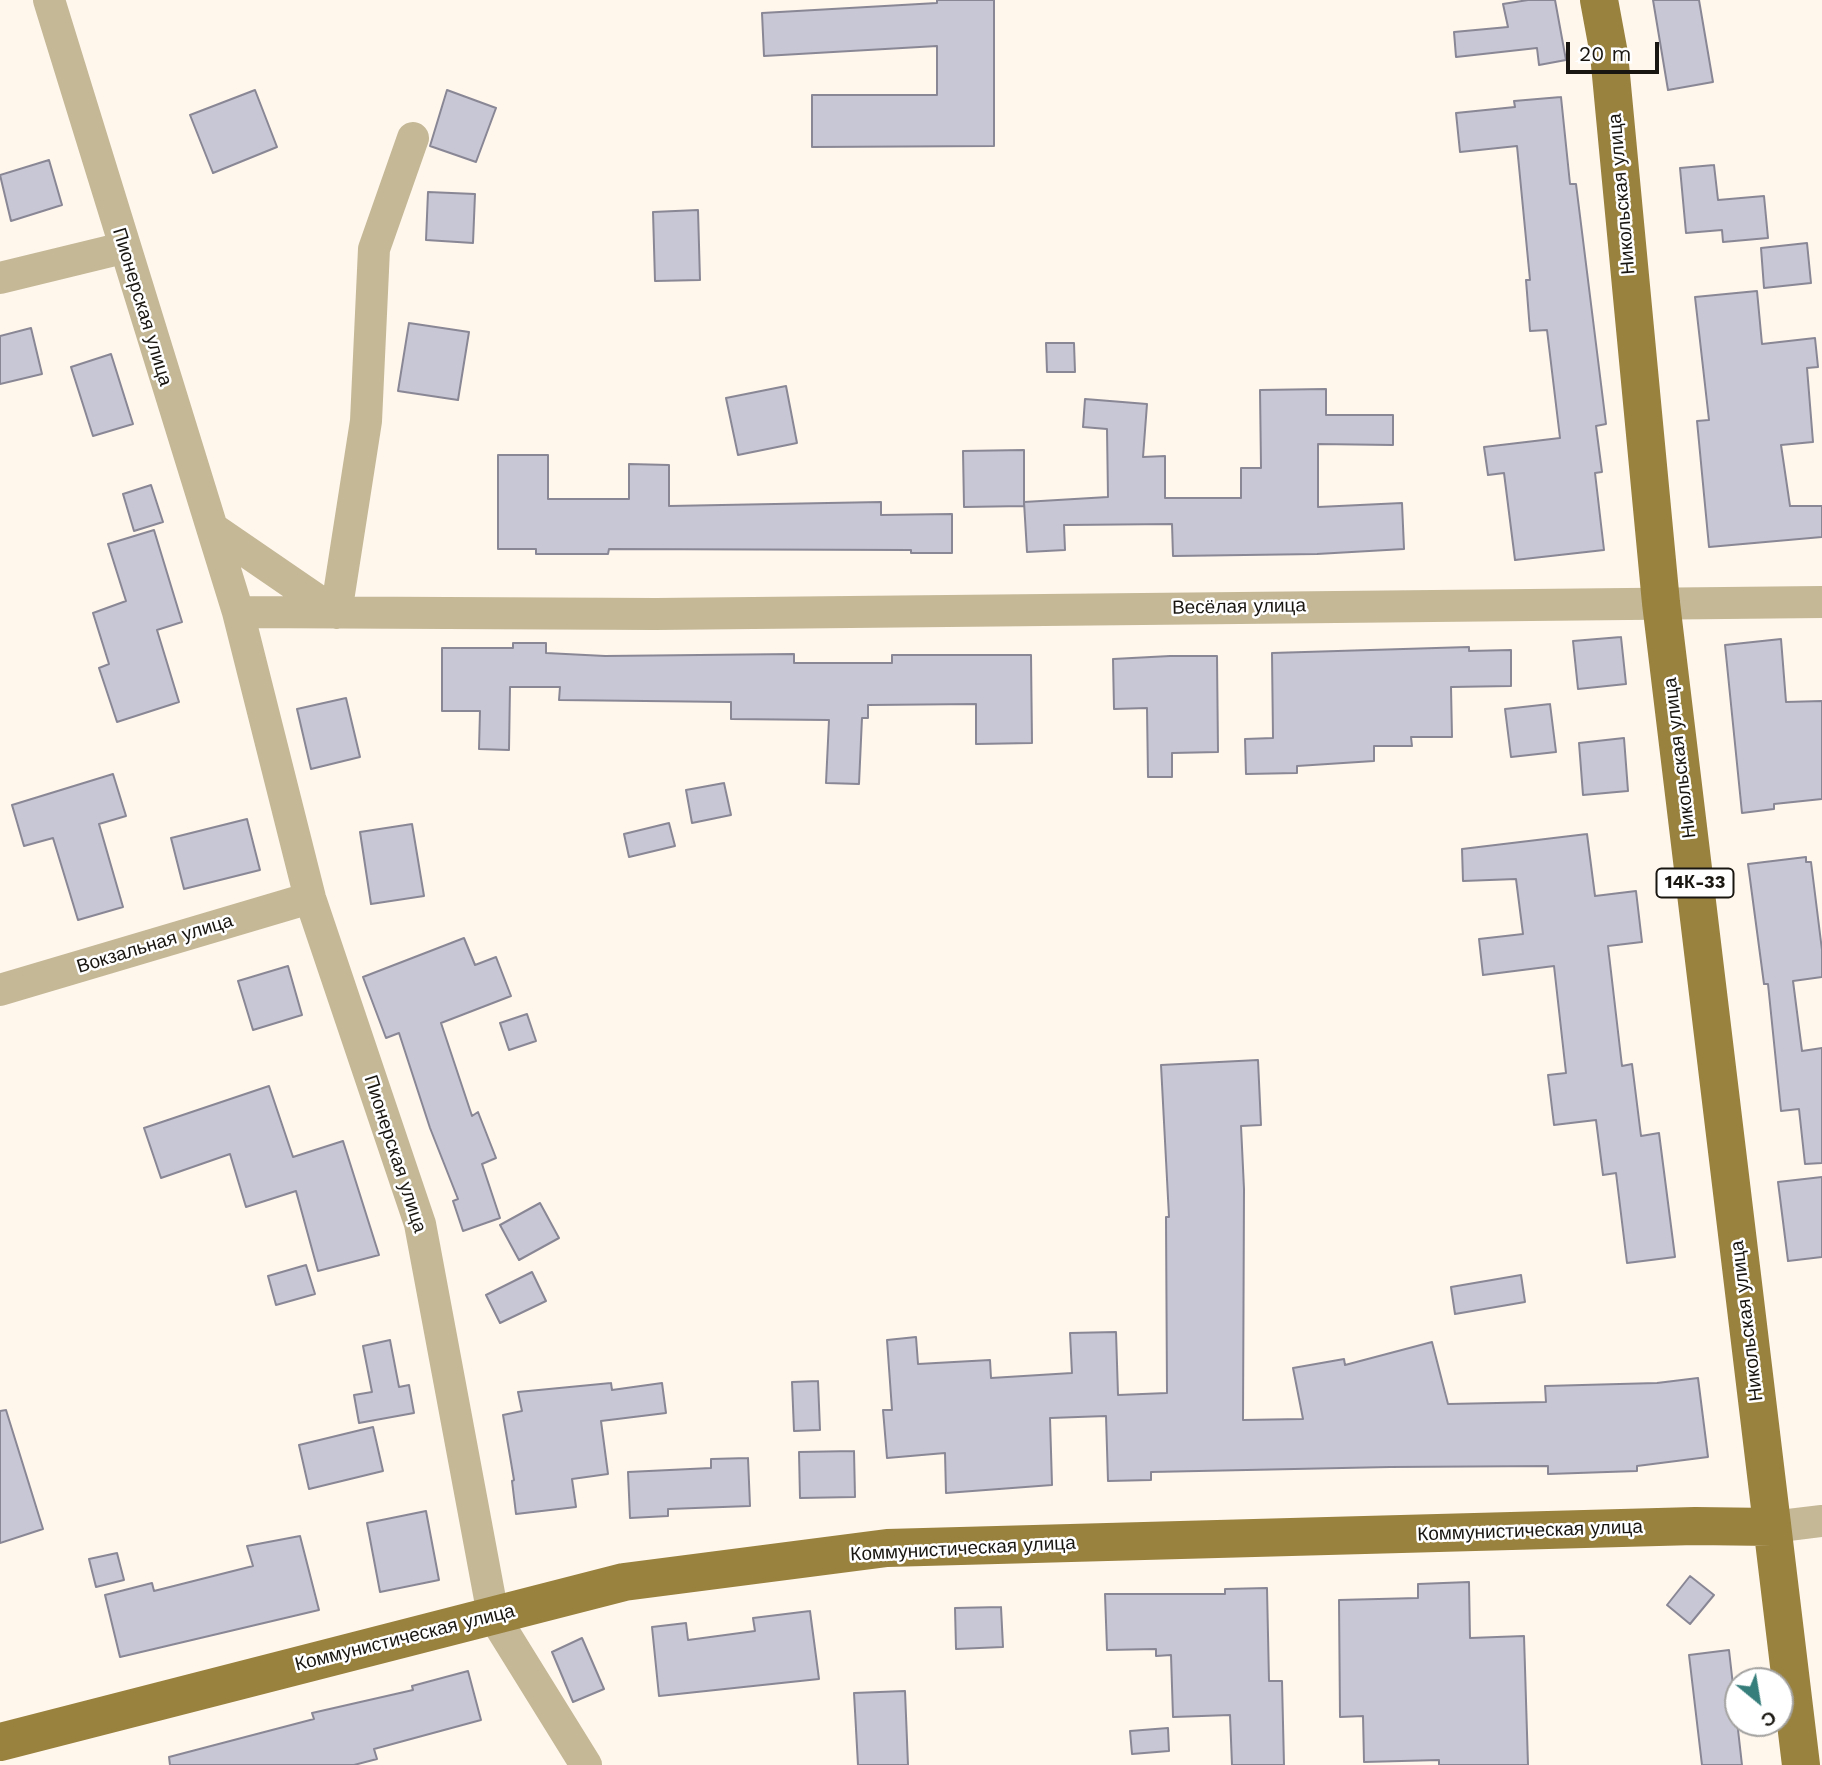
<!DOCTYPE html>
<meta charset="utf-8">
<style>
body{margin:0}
#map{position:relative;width:1822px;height:1765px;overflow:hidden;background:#fff6ec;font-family:"Work Sans",sans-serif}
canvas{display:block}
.north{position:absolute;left:1724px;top:1667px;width:70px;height:70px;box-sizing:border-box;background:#fff;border:2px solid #a3a2a0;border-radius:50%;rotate:150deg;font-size:19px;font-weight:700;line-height:28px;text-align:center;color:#191611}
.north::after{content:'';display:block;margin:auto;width:24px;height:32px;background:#367e7b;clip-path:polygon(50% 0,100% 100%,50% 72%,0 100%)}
.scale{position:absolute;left:1566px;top:42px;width:93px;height:32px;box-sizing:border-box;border:4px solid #191611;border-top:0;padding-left:9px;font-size:21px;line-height:24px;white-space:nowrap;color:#191611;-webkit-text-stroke:5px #fff;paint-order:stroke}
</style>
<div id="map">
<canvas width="1822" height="1765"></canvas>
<div class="north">С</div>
<div class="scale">20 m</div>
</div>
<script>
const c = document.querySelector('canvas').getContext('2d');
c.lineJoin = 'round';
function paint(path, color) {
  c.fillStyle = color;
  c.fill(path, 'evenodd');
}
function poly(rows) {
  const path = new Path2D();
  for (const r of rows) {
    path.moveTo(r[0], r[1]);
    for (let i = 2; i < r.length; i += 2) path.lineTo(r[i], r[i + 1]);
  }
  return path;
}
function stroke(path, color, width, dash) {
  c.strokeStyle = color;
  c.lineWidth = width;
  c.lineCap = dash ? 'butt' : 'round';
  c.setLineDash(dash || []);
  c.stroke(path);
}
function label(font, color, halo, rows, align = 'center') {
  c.font = font + ' "Work Sans",sans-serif';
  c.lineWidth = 5;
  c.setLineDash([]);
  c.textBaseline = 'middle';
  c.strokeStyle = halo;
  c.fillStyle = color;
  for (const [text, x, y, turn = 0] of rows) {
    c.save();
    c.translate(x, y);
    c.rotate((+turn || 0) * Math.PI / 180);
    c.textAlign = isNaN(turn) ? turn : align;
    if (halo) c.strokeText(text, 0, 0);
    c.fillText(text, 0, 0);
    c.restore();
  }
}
const building = poly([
 [937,0,994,0,994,146,812,147,812,95,937,95,937,46,764,56,762,13,937,3,937,0],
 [1528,0,1555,0,1566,60,1539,65,1537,48,1456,57,1454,32,1508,27,1503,4,1528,0],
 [1653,0,1699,0,1713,82,1668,90,1653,0],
 [255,90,277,147,213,173,190,115,255,90],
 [447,90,496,108,476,162,430,146,447,90],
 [1561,97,1570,184,1576,184,1606,424,1596,426,1602,472,1595,473,1604,550,1515,560,1504,473,1488,475,1484,447,1560,438,1547,330,1530,331,1526,280,1530,280,1517,146,1460,152,1456,113,1515,107,1514,101,1561,97],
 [49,160,62,205,11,221,0,175,49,160],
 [1714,165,1718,200,1764,196,1768,238,1723,242,1722,230,1686,233,1680,168,1714,165],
 [428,192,475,194,473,243,426,240,428,192],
 [698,210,700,280,655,281,653,212,698,210],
 [1807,243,1811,283,1764,288,1761,248,1807,243],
 [1757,291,1762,344,1815,338,1818,367,1807,368,1813,442,1781,445,1790,506,1822,506,1822,537,1709,547,1697,421,1709,420,1695,297,1757,291],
 [409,323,469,332,458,400,398,391,409,323],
 [31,328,42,374,0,384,0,336,31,328],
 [1046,343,1074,343,1075,372,1047,372,1046,343],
 [111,354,133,424,93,436,71,367,111,354],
 [786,386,797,443,738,455,726,398,786,386],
 [1326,389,1326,415,1393,415,1393,445,1318,444,1318,507,1402,503,1404,549,1317,554,1173,556,1172,524,1064,525,1065,550,1027,552,1024,502,1108,497,1107,429,1083,427,1085,399,1147,404,1143,457,1165,456,1165,498,1241,498,1241,468,1261,468,1260,390,1326,389],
 [1024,450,1024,506,964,507,963,451,1024,450],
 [498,455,548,455,548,499,629,499,629,464,669,465,669,506,881,502,881,515,952,514,952,553,911,553,911,550,609,549,608,554,536,554,536,549,498,549,498,455],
 [151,485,163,522,134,531,123,494,151,485],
 [154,530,182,622,157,630,179,702,117,722,99,668,109,664,93,613,126,601,108,544,154,530],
 [1621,637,1626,684,1578,689,1573,641,1621,637],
 [1781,639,1786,702,1822,701,1822,799,1774,804,1774,809,1742,813,1725,645,1781,639],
 [513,643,546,643,546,653,605,656,794,654,794,663,892,663,892,655,1031,655,1032,743,976,744,976,704,868,705,868,718,862,718,859,784,826,783,829,720,731,719,731,702,559,700,560,687,510,687,509,750,479,749,480,711,442,711,442,648,513,648,513,643],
 [1469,647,1469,651,1511,650,1511,686,1451,687,1452,737,1411,737,1412,746,1374,746,1374,761,1297,766,1297,773,1246,774,1245,739,1273,738,1272,653,1469,647],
 [1170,656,1217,656,1218,752,1172,753,1172,777,1148,777,1147,708,1114,709,1113,659,1170,656],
 [346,698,360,757,311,769,297,709,346,698],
 [1550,704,1556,752,1511,757,1505,709,1550,704],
 [1624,738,1628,791,1583,795,1579,743,1624,738],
 [113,774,126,816,99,824,123,907,78,920,53,838,24,846,12,805,113,774],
 [724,783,731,815,692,823,686,790,724,783],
 [247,819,260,870,184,889,171,838,247,819],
 [669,823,675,846,629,857,624,834,669,823],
 [412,824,424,896,371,904,360,832,412,824],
 [1587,834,1595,896,1636,891,1642,942,1608,946,1622,1066,1632,1064,1641,1136,1659,1133,1675,1257,1627,1263,1616,1173,1603,1175,1596,1120,1554,1125,1548,1075,1566,1073,1554,966,1483,975,1479,939,1523,934,1516,879,1463,881,1462,849,1587,834],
 [1806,857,1806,862,1811,862,1822,950,1822,977,1793,981,1802,1051,1822,1048,1822,1163,1805,1164,1799,1109,1781,1111,1768,984,1764,984,1748,864,1806,857],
 [464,938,475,965,496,957,511,996,441,1023,472,1116,478,1112,496,1158,482,1164,500,1218,463,1231,453,1201,458,1199,430,1128,399,1033,386,1038,363,977,464,938],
 [288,966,302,1015,253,1030,238,981,288,966],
 [527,1014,536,1041,509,1050,500,1023,527,1014],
 [1258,1060,1261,1125,1241,1126,1244,1189,1243,1420,1303,1419,1293,1368,1344,1359,1345,1365,1432,1342,1448,1404,1546,1402,1545,1386,1657,1383,1698,1378,1708,1457,1637,1466,1637,1471,1548,1474,1548,1466,1390,1467,1151,1472,1151,1480,1108,1481,1106,1416,1050,1418,1052,1485,946,1493,945,1453,887,1458,883,1410,892,1410,887,1340,916,1337,918,1364,990,1360,991,1378,1072,1373,1070,1333,1116,1332,1118,1395,1167,1393,1166,1217,1169,1217,1161,1065,1258,1060],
 [269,1086,293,1157,343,1141,379,1255,318,1271,296,1191,246,1207,230,1154,161,1178,144,1128,269,1086],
 [1822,1177,1822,1257,1788,1261,1778,1182,1822,1177],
 [540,1203,559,1238,519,1260,500,1225,540,1203],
 [306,1265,315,1294,276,1305,268,1276,306,1265],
 [532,1272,546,1301,500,1323,486,1295,532,1272],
 [1521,1275,1525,1302,1455,1314,1451,1287,1521,1275],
 [390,1340,399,1387,409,1385,414,1413,359,1423,354,1395,372,1392,363,1346,390,1340],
 [818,1381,820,1430,794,1431,792,1382,818,1381],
 [611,1383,612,1390,662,1383,666,1413,601,1421,608,1474,572,1479,576,1507,516,1514,512,1481,514,1480,503,1415,522,1411,518,1392,611,1383],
 [6,1410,43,1529,0,1543,0,1411,6,1410],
 [373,1427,383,1471,309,1489,299,1445,373,1427],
 [854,1451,855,1497,800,1498,799,1452,854,1451],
 [748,1458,750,1506,668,1509,668,1516,630,1518,628,1472,711,1468,711,1459,748,1458],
 [426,1511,439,1580,380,1592,367,1523,426,1511],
 [300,1536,319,1610,120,1657,105,1595,152,1583,154,1591,253,1566,247,1546,300,1536],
 [117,1553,124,1580,96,1587,89,1559,117,1553],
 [1690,1576,1714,1595,1690,1624,1667,1605,1690,1576],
 [1469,1582,1470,1638,1524,1636,1528,1765,1439,1765,1439,1760,1364,1762,1363,1716,1340,1717,1339,1600,1418,1598,1418,1584,1469,1582],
 [1267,1588,1269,1681,1282,1681,1284,1765,1232,1765,1230,1715,1173,1717,1171,1655,1156,1656,1156,1649,1107,1650,1105,1594,1225,1594,1225,1589,1267,1588],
 [1001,1607,1003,1647,956,1649,955,1608,1001,1607],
 [810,1611,819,1679,659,1696,652,1627,686,1623,688,1640,755,1631,753,1618,810,1611],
 [582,1638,604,1689,573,1702,552,1652,582,1638],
 [1729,1650,1742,1765,1702,1765,1689,1655,1729,1650],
 [468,1671,481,1720,374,1749,377,1759,354,1765,170,1765,169,1757,314,1719,312,1713,413,1690,412,1686,468,1671],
 [905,1691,908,1765,858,1765,854,1693,905,1691],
 [1168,1728,1169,1751,1132,1754,1130,1731,1168,1728]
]);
paint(building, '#c8c7d5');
stroke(building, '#898795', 2);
stroke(poly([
 [49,0,238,612,310,898,420,1224,493,1615,586,1765],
 [0,278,123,248],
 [212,528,336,613,366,421,374,249,413,138],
 [238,612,656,614,1822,602],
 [0,990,310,898],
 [1772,1527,1822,1521]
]), '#c4b896', 32);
stroke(poly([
 [1599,0,1609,54,1661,603,1801,1765],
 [0,1742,624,1582,887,1548,1695,1526,1772,1527]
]), '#99813e', 38);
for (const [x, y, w] of [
 [1695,883,77]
]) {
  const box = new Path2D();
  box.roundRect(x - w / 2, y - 14.5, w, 29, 5);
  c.fillStyle = '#fff';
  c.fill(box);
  stroke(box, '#191611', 2);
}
label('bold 18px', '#191611', null, [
 ["14К-33",1695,883]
]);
label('19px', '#191611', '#fff', [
 ["Никольская улица",1622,194,-95],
 ["Пионерская улица",142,307,73],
 ["Весёлая улица",1239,607,-1],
 ["Никольская улица",1680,758,-97],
 ["Вокзальная улица",155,944,-17],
 ["Пионерская улица",395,1154,72],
 ["Никольская улица",1747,1321,-97],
 ["Коммунистическая улица",1530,1531,-2],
 ["Коммунистическая улица",963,1549,-3],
 ["Коммунистическая улица",405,1638,-14]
]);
</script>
